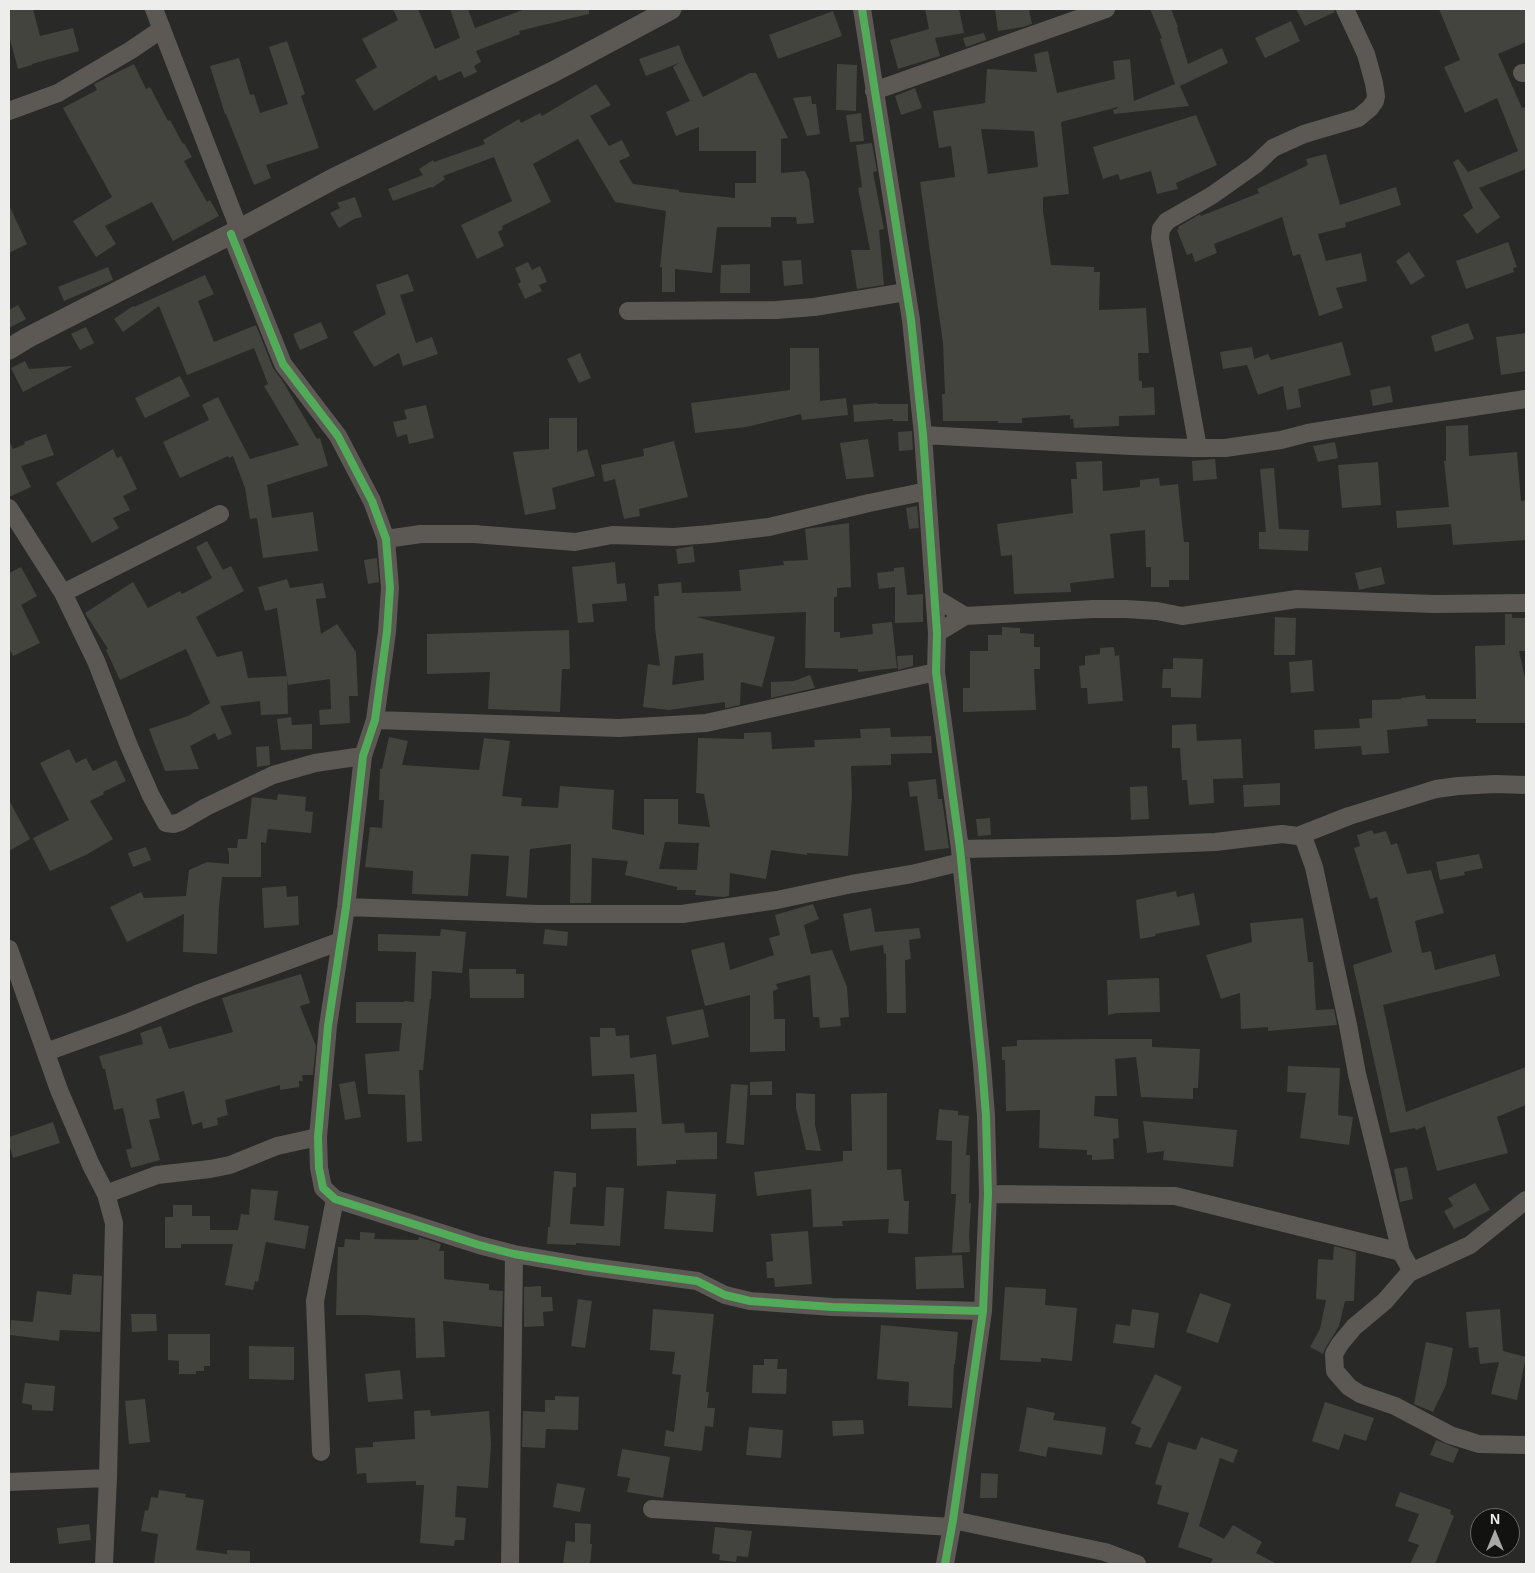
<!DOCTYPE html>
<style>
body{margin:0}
#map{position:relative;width:1535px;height:1573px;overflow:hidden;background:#292928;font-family:Helvetica,sans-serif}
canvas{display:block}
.frame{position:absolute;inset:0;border:10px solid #ededeb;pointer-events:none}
.north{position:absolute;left:1470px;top:1508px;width:50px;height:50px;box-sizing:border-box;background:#121211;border:1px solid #6a6a68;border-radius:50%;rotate:0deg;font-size:14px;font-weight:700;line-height:20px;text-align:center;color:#ededeb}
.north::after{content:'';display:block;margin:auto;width:18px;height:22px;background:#a8a8a7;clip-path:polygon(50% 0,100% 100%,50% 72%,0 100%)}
</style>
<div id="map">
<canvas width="1535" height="1573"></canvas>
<div class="frame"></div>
<div class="north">N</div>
</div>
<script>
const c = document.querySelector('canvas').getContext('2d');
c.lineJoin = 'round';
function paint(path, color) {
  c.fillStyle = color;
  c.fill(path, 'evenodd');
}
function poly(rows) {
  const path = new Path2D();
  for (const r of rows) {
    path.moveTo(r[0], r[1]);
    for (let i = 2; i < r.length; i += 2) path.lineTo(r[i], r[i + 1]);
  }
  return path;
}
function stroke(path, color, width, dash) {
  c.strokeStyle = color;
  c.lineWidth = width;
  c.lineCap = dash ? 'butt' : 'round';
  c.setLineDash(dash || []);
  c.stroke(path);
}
paint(poly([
 [9,9,33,9,40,36,73,28,79,51,32,64,32,65,18,69,9,36],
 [393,9,418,9,435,49,460,38,450,9,468,9,475,28,525,9,589,9,589,14,519,31,520,34,476,51,481,62,474,66,477,72,464,78,461,71,439,81,436,75,374,111,355,80,377,67,362,39,398,20],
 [925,9,959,9,964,33,935,38,940,56,898,69,890,40,929,29],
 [995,9,1029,9,1032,24,1023,27,998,31],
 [1150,9,1171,9,1178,27,1177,28,1188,64,1222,48,1228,63,1180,86,1189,106,1114,114,1113,110,1118,108,1118,107,1061,122,1069,194,1043,197,1043,211,1051,265,1094,267,1094,272,1100,272,1099,310,1146,308,1149,353,1138,353,1139,381,1142,381,1142,388,1154,387,1155,415,1119,416,1119,426,1074,428,1073,419,1070,419,1070,415,1022,418,1022,423,998,423,998,421,943,421,942,394,945,394,943,343,920,182,955,177,951,146,939,148,933,111,985,103,987,69,1037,72,1034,54,1048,51,1057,93,1115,79,1113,61,1130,59,1134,101,1175,84,1160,39,1162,38],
 [981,129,1034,131,1038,167,988,174],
 [1296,9,1334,9,1335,12,1305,26],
 [1439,9,1526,9,1526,42,1498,54,1522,108,1526,107,1526,169,1479,188,1500,217,1477,234,1463,215,1473,208,1453,162,1458,159,1468,172,1518,151,1497,98,1465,113,1444,67,1460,60],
 [833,11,842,36,778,59,769,35],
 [1291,21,1300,41,1265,58,1255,38],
 [984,33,986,40,966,47,963,38],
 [287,41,305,94,301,96,319,148,266,165,271,178,254,185,226,114,225,114,210,66,239,58,250,95,254,94,260,113,288,104,269,47],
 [679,45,685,61,703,97,750,73,756,73,788,138,781,139,781,173,805,171,809,180,814,223,797,224,796,217,771,217,771,227,717,227,712,273,675,269,675,292,662,292,662,267,660,267,666,211,615,202,578,139,533,164,551,202,502,226,503,229,498,232,504,246,477,259,461,225,512,201,494,157,443,176,445,179,432,188,431,187,393,201,388,189,423,175,419,169,433,160,434,162,485,144,483,140,519,119,521,123,540,113,542,116,596,84,611,105,590,116,609,146,622,140,630,156,619,161,633,184,679,190,679,192,735,198,735,183,756,183,756,151,699,151,699,127,676,136,666,112,690,101,673,67,679,63,646,76,639,59],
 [134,64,146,89,150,87,168,121,170,120,183,144,184,143,192,157,184,161,207,202,210,200,219,216,173,241,152,202,105,226,116,244,96,257,73,221,112,197,63,108,97,90,94,84],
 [837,64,857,65,856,111,836,110],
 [915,88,922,108,901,115,895,96],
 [811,96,812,104,816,104,820,134,807,136,793,98],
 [861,113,864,141,850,142,846,115],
 [1196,115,1217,165,1176,183,1178,189,1157,194,1151,171,1120,180,1118,174,1103,179,1093,147],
 [872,143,877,171,873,172,884,229,879,230,884,285,857,289,851,250,870,250,858,188,862,187,856,145],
 [1326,154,1340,205,1396,187,1401,205,1345,223,1346,227,1318,234,1326,261,1361,253,1367,281,1336,288,1343,308,1319,316,1300,254,1293,256,1282,217,1214,244,1217,253,1195,262,1192,253,1187,255,1177,230,1179,229,1178,227,1200,214,1201,216,1259,193,1257,189,1308,165,1306,159],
 [355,197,362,217,354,219,339,228,330,213,340,208,337,203],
 [9,205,27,244,9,253],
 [1508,242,1517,267,1513,268,1514,272,1466,289,1456,261],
 [1409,252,1425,276,1411,285,1396,261],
 [801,260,803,284,784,286,782,261],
 [528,262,532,270,540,266,547,282,539,285,542,291,525,299,518,284,521,282,515,268],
 [750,264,750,293,720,293,721,265],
 [108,267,113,280,64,301,58,287],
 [408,274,414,291,400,295,416,343,432,337,438,354,403,366,399,353,374,367,353,332,386,314,376,285],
 [205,275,214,294,198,301,214,342,256,325,273,368,282,380,317,439,320,438,328,466,267,485,272,518,313,512,318,551,263,558,257,518,250,519,245,488,233,456,229,458,228,456,180,478,163,442,209,420,202,405,218,397,250,459,299,445,264,386,268,384,254,348,187,375,159,306,123,332,114,319,133,306,134,307],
 [18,305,26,319,9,328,9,310],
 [321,322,328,338,300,350,293,334],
 [1468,323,1474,339,1435,352,1431,336],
 [86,327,94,343,80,350,71,334],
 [1526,333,1526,371,1501,375,1496,337],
 [1342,342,1351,375,1298,389,1301,407,1287,410,1283,386,1258,395,1247,365,1223,369,1220,352,1252,347,1254,359,1268,354,1271,360],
 [790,348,819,348,820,401,846,398,848,415,802,420,801,414,746,427,695,433,691,403,790,390],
 [580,353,591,378,579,383,567,359],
 [25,361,29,369,73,366,23,392,11,368],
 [180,376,190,396,145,418,135,398],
 [1390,386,1393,402,1373,406,1370,390],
 [877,403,877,404,908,404,908,421,893,421,893,419,854,422,853,405],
 [426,405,434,438,409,444,407,434,397,437,393,422,407,419,404,410],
 [549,418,577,418,577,452,587,449,595,476,552,488,556,509,525,515,513,452,549,449],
 [1468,425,1469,456,1517,452,1521,501,1526,500,1526,540,1453,545,1451,524,1397,528,1396,511,1449,507,1444,461,1446,461,1446,426],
 [912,431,913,450,899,451,898,432],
 [46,434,54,455,21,466,31,487,9,497,9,440,13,449,25,444,24,442],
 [868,439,874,477,846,479,840,443],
 [674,441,688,497,639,509,640,516,624,519,615,479,604,482,601,465,644,456,643,449],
 [1335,442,1338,458,1318,462,1313,446],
 [113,449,117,458,121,456,137,489,123,496,130,510,113,518,119,528,92,543,56,483],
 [1215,459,1217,479,1193,481,1192,461],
 [1102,461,1103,491,1140,487,1140,480,1159,478,1160,486,1178,484,1184,542,1189,542,1189,580,1169,580,1169,587,1151,587,1151,567,1146,567,1145,530,1110,534,1114,578,1070,583,1071,592,1014,594,1012,555,1001,556,997,524,1073,513,1071,479,1077,479,1076,462],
 [1378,462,1381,505,1342,508,1338,465],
 [1274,468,1279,529,1309,530,1308,551,1259,549,1259,532,1266,532,1260,469],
 [917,506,919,528,909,529,906,508],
 [849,523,851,587,837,588,837,597,834,597,834,632,840,632,840,638,873,634,872,624,892,622,897,668,858,672,858,669,805,668,806,612,696,617,775,637,762,687,741,682,740,705,726,708,725,708,725,702,669,710,643,707,648,664,660,666,655,628,654,596,659,596,658,584,681,582,682,593,741,591,739,570,784,565,783,561,808,560,805,529],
 [703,653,704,680,672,685,675,656],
 [207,541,223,570,231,566,244,591,196,617,217,657,242,651,248,678,287,676,288,714,261,715,260,701,220,706,232,734,218,740,215,733,190,746,199,769,165,771,149,729,188,716,210,703,186,649,120,680,106,650,108,649,85,613,133,582,148,608,180,591,182,594,212,578,196,547],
 [693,546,695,562,678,564,676,549],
 [377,558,379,582,368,584,364,560],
 [615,562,617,584,625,583,627,601,592,604,594,622,578,623,572,567],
 [21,567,37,596,21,605,40,643,13,656,9,648,9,573],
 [904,567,907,595,923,594,923,622,895,623,895,587,879,589,877,573,894,571,894,568],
 [1381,567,1385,584,1359,590,1355,573],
 [287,579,290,588,323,583,326,598,316,599,321,634,337,624,356,652,358,696,349,696,350,723,320,725,319,710,331,709,330,679,288,685,277,608,265,611,258,587],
 [1505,614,1512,614,1512,618,1526,618,1526,651,1519,651,1526,682,1526,723,1476,723,1476,719,1427,719,1428,726,1387,730,1389,753,1362,755,1361,746,1315,749,1314,730,1360,728,1359,719,1372,718,1372,700,1402,699,1401,698,1425,695,1426,699,1476,699,1475,646,1505,645],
 [1275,617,1296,618,1295,655,1274,655],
 [1002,627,1020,628,1020,633,1034,634,1034,647,1040,647,1040,669,1034,669,1036,710,963,712,963,688,970,688,970,651,988,651,988,635,1002,635],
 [569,630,570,669,562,669,560,712,488,709,490,672,427,674,427,634],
 [1114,647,1115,656,1119,655,1123,701,1088,704,1087,688,1081,688,1079,666,1085,665,1085,656,1100,654,1100,648],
 [913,655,913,666,898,670,897,656],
 [1173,658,1203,659,1201,698,1171,697,1171,688,1162,688,1163,669,1173,669],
 [1312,660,1314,691,1291,693,1289,662],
 [810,675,815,688,771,698,771,682,794,681],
 [291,717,292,725,312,724,312,749,281,750,277,719],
 [1196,724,1197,741,1241,739,1243,778,1213,779,1214,803,1189,805,1187,780,1182,780,1180,748,1172,748,1172,725],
 [890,728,891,737,931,736,932,753,891,754,891,765,851,766,852,796,848,856,807,853,807,855,771,850,766,879,730,873,729,896,723,897,695,895,696,890,677,890,677,887,625,875,628,861,592,858,591,903,570,903,571,844,530,849,527,898,506,896,509,856,471,854,468,896,412,894,413,871,365,867,370,827,382,828,384,800,379,800,380,769,382,769,389,737,408,741,402,765,479,770,484,738,510,741,502,796,522,798,521,806,558,808,560,786,614,790,612,829,644,835,644,799,678,799,678,824,710,827,704,794,696,793,698,738,744,739,744,733,771,732,772,749,815,747,814,740,861,738,860,729],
 [665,842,699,843,697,870,659,869],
 [269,746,270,765,257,767,256,747],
 [69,749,76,763,86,758,93,771,116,760,126,781,103,792,104,794,90,801,113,839,86,855,50,871,33,838,69,820,40,763],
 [936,779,938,799,942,799,949,848,925,851,917,796,910,797,908,782],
 [1280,783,1280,805,1244,807,1243,785],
 [1147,786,1149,819,1131,820,1130,787],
 [278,794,306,797,305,811,313,812,311,833,268,829,266,843,261,842,261,877,222,877,219,906,217,954,183,952,184,914,127,942,110,907,141,892,144,898,186,896,189,870,207,862,229,864,229,853,227,848,237,848,238,839,247,839,252,797,277,800],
 [9,800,30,839,9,851],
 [990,818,991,835,978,836,976,819],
 [1372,830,1374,834,1386,831,1391,845,1397,843,1407,874,1431,870,1444,913,1415,921,1422,953,1431,951,1435,970,1495,954,1500,976,1383,1005,1406,1112,1526,1067,1526,1105,1497,1117,1508,1153,1437,1171,1425,1126,1416,1130,1415,1128,1390,1133,1353,965,1392,952,1377,897,1370,899,1354,848,1360,846,1357,835],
 [146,847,151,860,133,867,128,853],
 [1479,854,1483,868,1464,872,1465,875,1440,880,1436,862],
 [286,886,287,897,298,896,299,925,264,928,262,888],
 [1176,891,1177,897,1194,893,1200,925,1155,934,1156,936,1140,939,1136,900],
 [813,904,819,919,804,925,811,954,832,950,847,987,849,1017,840,1018,841,1026,820,1028,819,1017,813,1017,810,975,776,984,778,989,773,991,774,1019,785,1019,785,1051,750,1052,750,995,705,1006,691,950,724,942,730,970,774,955,769,938,780,935,775,915],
 [871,908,875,932,919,928,921,938,909,940,911,959,905,960,906,1013,887,1013,886,953,884,954,883,945,850,951,843,914],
 [1303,918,1308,962,1313,962,1316,1010,1334,1009,1337,1025,1268,1031,1268,1027,1241,1029,1240,993,1221,999,1206,955,1252,942,1250,923],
 [441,929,466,932,462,973,432,971,431,999,430,999,423,1070,419,1070,422,1141,407,1142,405,1095,368,1094,365,1054,399,1051,402,1023,356,1023,356,1002,404,1002,404,1001,414,1002,416,952,378,951,378,934,440,936],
 [545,929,568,932,567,946,543,944],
 [469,969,516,969,516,974,524,974,524,998,470,998],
 [301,974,310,1003,300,1006,316,1046,313,1075,302,1075,303,1081,299,1081,299,1087,280,1090,280,1085,225,1100,228,1115,217,1118,218,1125,203,1129,202,1122,192,1125,184,1091,156,1099,160,1118,149,1120,160,1160,131,1168,126,1150,132,1148,123,1108,114,1110,105,1069,103,1069,99,1056,143,1044,140,1033,161,1026,169,1049,233,1032,222,998],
 [1159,978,1160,1012,1117,1013,1108,1015,1107,980],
 [703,1009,709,1037,672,1045,666,1017],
 [600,1028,615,1028,616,1036,629,1035,630,1058,656,1054,662,1124,684,1123,685,1133,717,1132,717,1159,676,1160,676,1164,637,1166,636,1128,591,1129,591,1114,637,1112,634,1074,592,1076,590,1037,600,1037],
 [1094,1039,1152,1039,1152,1047,1200,1049,1198,1088,1193,1088,1193,1099,1141,1097,1136,1057,1115,1059,1117,1096,1095,1096,1094,1116,1118,1119,1119,1138,1113,1139,1114,1159,1092,1160,1092,1155,1087,1155,1087,1150,1039,1148,1040,1110,1006,1111,1005,1060,1002,1060,1002,1047,1017,1046,1017,1040],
 [1288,1066,1340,1068,1338,1115,1353,1117,1349,1145,1300,1138,1306,1093,1287,1092],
 [355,1081,361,1117,345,1120,339,1084],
 [772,1081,772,1095,750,1095,750,1082],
 [731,1084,748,1085,744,1145,726,1143],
 [796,1093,815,1094,815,1125,821,1151,806,1150,796,1108],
 [887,1093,887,1170,901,1169,904,1201,909,1201,908,1234,888,1233,889,1219,842,1221,843,1226,813,1227,811,1189,757,1196,754,1172,843,1161,843,1151,852,1151,851,1094],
 [939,1109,958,1111,958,1115,969,1116,966,1155,970,1155,969,1203,971,1203,969,1236,970,1252,952,1253,956,1194,951,1194,952,1141,936,1140],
 [1143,1121,1237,1130,1233,1167,1163,1160,1164,1151,1147,1153],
 [53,1122,60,1143,13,1158,9,1144,9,1137],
 [1407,1167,1413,1199,1400,1202,1394,1169],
 [554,1171,576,1173,576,1187,573,1187,570,1224,604,1226,606,1187,624,1188,620,1246,576,1243,576,1245,547,1244,548,1227,550,1227],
 [1475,1183,1490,1210,1454,1229,1444,1211,1453,1206,1448,1198],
 [251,1189,278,1191,274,1220,309,1226,305,1249,266,1242,258,1282,255,1281,253,1290,225,1285,233,1244,181,1244,181,1248,165,1248,165,1217,173,1217,173,1205,192,1205,192,1216,210,1216,210,1230,238,1230,241,1214,249,1215],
 [667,1191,716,1194,713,1232,664,1229],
 [808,1231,812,1284,775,1287,774,1278,767,1278,766,1262,773,1261,771,1234],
 [360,1232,375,1233,374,1239,418,1240,419,1237,441,1244,439,1251,444,1251,444,1279,489,1284,489,1290,503,1291,502,1327,443,1321,445,1357,416,1358,415,1318,364,1315,336,1315,338,1247,344,1247,345,1239,360,1240],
 [1334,1246,1356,1252,1354,1301,1345,1301,1339,1326,1325,1349,1323,1354,1310,1347,1320,1329,1326,1300,1316,1299,1318,1259,1333,1260],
 [962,1255,964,1288,916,1289,915,1257],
 [73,1274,102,1276,100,1332,60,1330,59,1341,10,1335,11,1320,33,1322,37,1291,71,1295],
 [541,1286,541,1297,552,1297,553,1311,543,1312,544,1326,524,1327,524,1287],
 [1005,1287,1046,1289,1045,1305,1077,1308,1072,1361,1041,1358,1041,1362,1000,1360],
 [1200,1293,1231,1304,1218,1343,1186,1332],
 [578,1299,592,1301,585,1348,571,1346],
 [653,1309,714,1314,706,1392,709,1392,707,1408,715,1408,713,1427,705,1426,702,1451,664,1446,666,1430,674,1432,681,1375,672,1374,675,1352,650,1350],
 [1132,1309,1159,1313,1154,1348,1113,1343,1116,1324,1130,1326],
 [1500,1309,1503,1351,1526,1357,1517,1400,1491,1394,1499,1362,1480,1364,1478,1347,1469,1348,1466,1312],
 [131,1314,156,1314,157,1331,132,1332],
 [881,1325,958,1332,955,1364,954,1364,952,1408,908,1406,909,1382,877,1379],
 [168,1334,210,1334,210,1366,204,1366,204,1371,196,1371,196,1374,179,1374,179,1361,168,1360],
 [1426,1342,1453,1348,1446,1385,1433,1412,1414,1404],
 [249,1346,294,1347,294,1380,249,1379],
 [764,1359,778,1359,777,1369,787,1369,786,1394,752,1393,753,1365,764,1365],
 [400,1370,403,1399,368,1402,365,1374],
 [1155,1374,1182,1387,1151,1448,1135,1444,1141,1428,1131,1423],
 [25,1383,55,1386,53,1411,32,1410,32,1405,22,1403],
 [555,1396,579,1397,578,1430,546,1429,545,1448,522,1447,523,1411,545,1412,545,1400,555,1400],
 [145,1399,150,1442,129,1444,125,1401],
 [1325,1402,1374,1418,1366,1441,1344,1434,1339,1450,1312,1441],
 [1027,1407,1055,1413,1053,1420,1106,1427,1102,1455,1048,1447,1046,1457,1019,1451],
 [430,1410,431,1416,489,1411,491,1444,488,1488,457,1486,455,1517,466,1518,464,1540,455,1540,454,1546,420,1543,424,1485,416,1485,416,1481,367,1483,366,1473,357,1474,355,1448,373,1447,373,1442,415,1439,414,1411],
 [863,1420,864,1434,833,1436,832,1421],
 [749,1427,783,1430,781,1458,746,1455],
 [1201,1437,1238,1450,1233,1463,1220,1458,1199,1526,1224,1539,1233,1525,1262,1542,1256,1553,1277,1564,1210,1564,1213,1559,1178,1547,1189,1513,1157,1504,1162,1486,1155,1484,1168,1442,1196,1450],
 [1436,1440,1459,1449,1453,1463,1430,1455],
 [622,1449,670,1457,663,1498,627,1492,630,1478,617,1476],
 [981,1473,998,1474,997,1498,980,1498],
 [557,1483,585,1488,580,1512,553,1507],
 [159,1490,186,1494,185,1497,204,1500,196,1550,227,1554,227,1550,250,1551,250,1564,154,1564,158,1534,141,1531,145,1510,148,1511,151,1497,158,1498],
 [1400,1492,1451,1510,1450,1514,1454,1516,1435,1564,1410,1564,1419,1545,1408,1541,1419,1514,1395,1506],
 [575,1523,591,1524,590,1544,592,1544,590,1564,563,1564,566,1541,575,1542],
 [89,1524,91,1540,59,1544,57,1528],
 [715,1527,752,1531,748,1557,737,1556,736,1562,719,1560,720,1555,712,1553]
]), '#42443d');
stroke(poly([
 [154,9,239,229],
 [862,9,911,320,923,435,937,633,936,672,960,849,982,1065,986,1116,988,1194,983,1311,953,1520,945,1564],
 [1522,73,1526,73],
 [874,91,1106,9],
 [9,111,58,93,131,50,162,29],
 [231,234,283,364,338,436,372,501,386,539,390,588,387,632,375,720,363,756,346,907,328,1026,318,1137,319,1168,323,1188,335,1199,479,1245,514,1254,585,1266,697,1281,725,1295,750,1301,832,1307,983,1311],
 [628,311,776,310,814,307,906,292],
 [923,435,1130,446,1193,448,1225,448,1281,440,1308,433,1387,420,1526,399],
 [1198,448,1160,238,1161,229,1167,221,1211,196,1255,165,1273,148,1304,134,1358,118,1370,108,1375,101,1376,96,1374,83,1366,54,1345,9],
 [9,508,63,593,96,661,129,746,151,796,166,823,174,824,180,822,206,807,273,775,315,763,363,756],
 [386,539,421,534,474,534,575,542,612,535,674,537,710,534,769,527,869,503,927,491],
 [63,593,220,514],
 [935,598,965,616],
 [937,633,965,616,1093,609,1126,609,1157,611,1182,616,1297,599,1434,604,1526,603],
 [375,720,619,728,706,723,936,672],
 [1298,836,1349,816,1436,789,1458,786,1495,784,1526,785],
 [960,849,1115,846,1215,842,1282,834,1298,836,1304,839,1314,867,1348,1025,1357,1074,1401,1252,1410,1268,1409,1273,1404,1279,1385,1301,1354,1327,1340,1344,1334,1354,1335,1371,1349,1387,1360,1394,1395,1406,1450,1435,1479,1444,1526,1445],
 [346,907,539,914,682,914,777,900,852,884,912,874,961,862],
 [9,949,59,1090,91,1165,106,1194,114,1223,108,1478,104,1564],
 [46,1052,124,1024,197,994,341,941],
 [106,1194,157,1175,210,1169,230,1165,277,1146,318,1137],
 [988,1194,1175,1196,1401,1252],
 [1409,1273,1470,1245,1526,1200],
 [321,1452,315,1301,335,1199],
 [9,1482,108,1478],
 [652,1509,952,1527],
 [953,1520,1105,1552,1137,1564],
 [510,1564,514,1254]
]), '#5c5955', 18);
stroke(poly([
 [9,349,27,338,231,234,333,179,553,72,671,9]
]), '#5c5955', 21);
stroke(poly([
 [862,9,911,320,923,435,937,633,936,672,960,849,982,1065,986,1116,988,1194,983,1311,953,1520,945,1564],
 [231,234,283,364,338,436,372,501,386,539,390,588,387,632,375,720,363,756,346,907,328,1026,318,1137,319,1168,323,1188,335,1199,479,1245,514,1254,585,1266,697,1281,725,1295,750,1301,832,1307,983,1311]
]), '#51ab58', 8);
</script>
